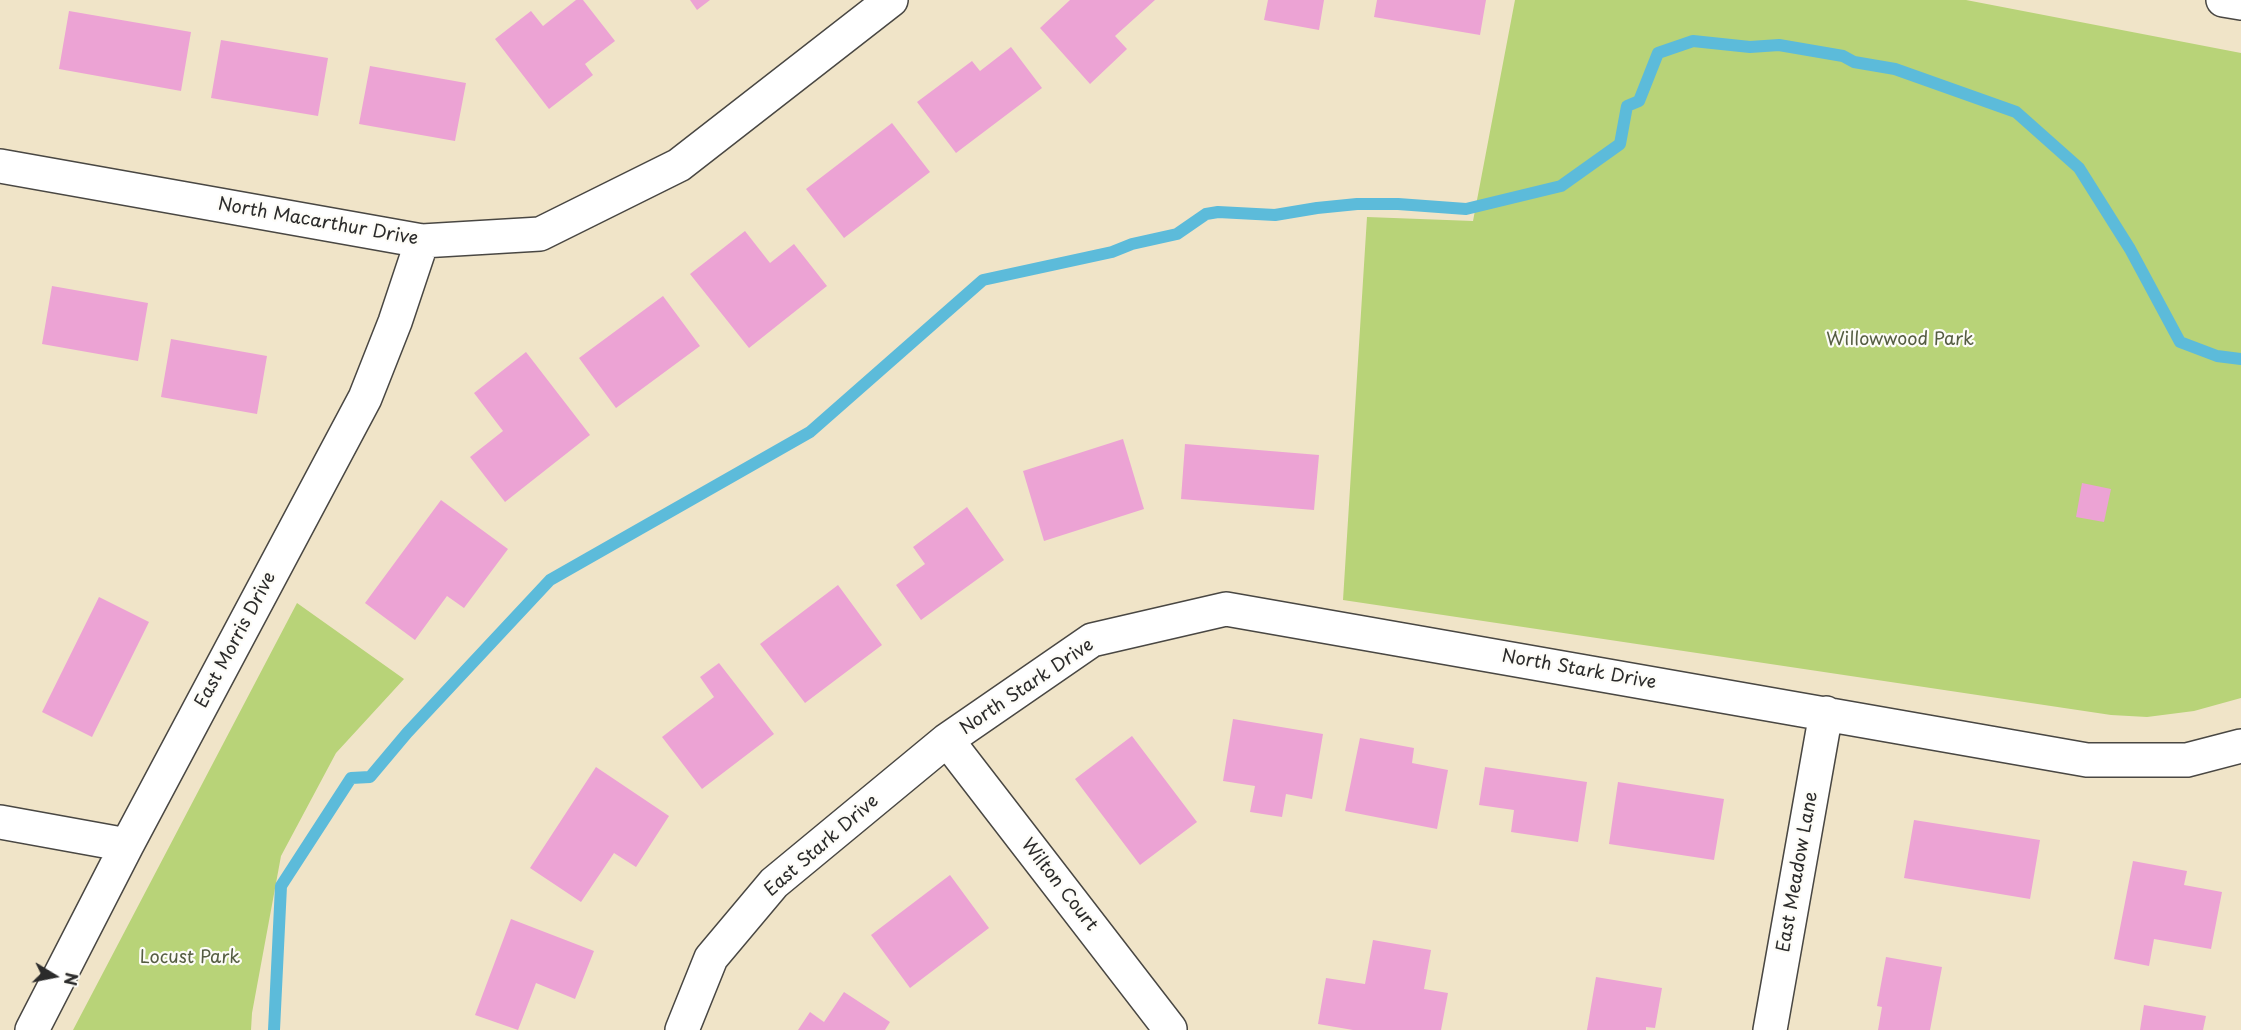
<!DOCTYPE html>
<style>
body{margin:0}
#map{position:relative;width:2241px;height:1030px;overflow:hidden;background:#f0e4c8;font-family:"Playpen Sans",sans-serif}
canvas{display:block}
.north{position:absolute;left:24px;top:946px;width:60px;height:60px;-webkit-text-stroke:4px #fdfcf7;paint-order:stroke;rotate:100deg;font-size:16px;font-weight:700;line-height:24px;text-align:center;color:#2b2b2b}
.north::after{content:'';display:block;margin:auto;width:21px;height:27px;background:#2b2b2b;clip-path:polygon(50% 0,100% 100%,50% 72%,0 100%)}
</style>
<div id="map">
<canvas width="2241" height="1030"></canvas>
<div class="north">N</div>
</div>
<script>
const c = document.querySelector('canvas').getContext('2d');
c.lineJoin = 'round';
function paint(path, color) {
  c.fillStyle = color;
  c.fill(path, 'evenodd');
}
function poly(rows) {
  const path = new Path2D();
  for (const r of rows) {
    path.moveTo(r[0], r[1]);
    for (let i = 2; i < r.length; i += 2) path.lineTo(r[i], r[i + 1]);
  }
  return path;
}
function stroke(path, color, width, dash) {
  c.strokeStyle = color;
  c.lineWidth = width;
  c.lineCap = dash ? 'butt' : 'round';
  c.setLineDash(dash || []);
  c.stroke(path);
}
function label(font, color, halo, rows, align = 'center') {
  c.font = font + ' "Playpen Sans",sans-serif';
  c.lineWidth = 4.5;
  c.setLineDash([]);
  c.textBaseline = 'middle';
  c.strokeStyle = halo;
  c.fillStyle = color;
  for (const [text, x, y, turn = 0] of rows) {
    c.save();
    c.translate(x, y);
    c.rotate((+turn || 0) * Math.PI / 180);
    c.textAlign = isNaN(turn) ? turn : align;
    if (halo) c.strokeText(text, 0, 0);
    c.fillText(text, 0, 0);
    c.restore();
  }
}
paint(poly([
 [1515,0,1966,0,2241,53,2241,698,2194,711,2147,717,2111,715,1343,600,1367,217,1473,221],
 [297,603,404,679,336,753,281,856,252,1013,251,1030,73,1030]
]), '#b8d378');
stroke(poly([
 [274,1030,281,886,351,778,370,777,407,733,550,580,810,432,983,280,1112,252,1132,244,1177,234,1206,214,1218,212,1275,215,1317,208,1357,204,1398,204,1466,209,1561,186,1620,144,1627,106,1639,101,1658,53,1693,41,1750,47,1779,45,1843,56,1854,62,1895,69,2016,112,2079,168,2130,249,2180,342,2217,356,2241,359]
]), '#5cbbda', 12);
paint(poly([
 [576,0,583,0,615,41,585,64,593,75,549,109,495,39,531,11,543,26],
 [690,0,710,0,697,10],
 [1070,0,1155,0,1115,36,1127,49,1090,84,1040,28],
 [1268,0,1324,0,1319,30,1264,20],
 [1377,0,1486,0,1480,35,1374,17],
 [69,11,191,32,181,91,59,69],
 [221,40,328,58,318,116,211,98],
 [1011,47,1042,88,956,153,917,102,972,61,980,71],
 [370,66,466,83,455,141,359,124],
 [892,123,930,172,844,238,806,189],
 [745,231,770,263,794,244,827,286,749,348,690,274],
 [52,286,148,303,138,361,42,344],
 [663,296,700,346,616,408,579,358],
 [171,339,267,356,257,414,161,397],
 [526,352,590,435,505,502,470,457,503,431,474,393],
 [1123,439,1144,509,1044,541,1023,471],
 [1185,444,1319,455,1314,510,1181,499],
 [2082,483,2111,489,2104,522,2076,517],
 [441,500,508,549,464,608,447,596,415,640,365,603],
 [967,507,1004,560,921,620,896,585,925,564,913,547],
 [838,585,882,645,805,703,760,644],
 [99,597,149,622,92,737,42,712],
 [719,663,774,734,702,789,662,737,714,697,700,677],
 [1233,719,1323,734,1312,799,1286,794,1282,817,1250,812,1255,786,1223,781],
 [1132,736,1197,822,1140,865,1075,779],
 [1360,738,1414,748,1412,763,1448,770,1437,829,1345,811],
 [596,767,669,816,636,867,614,853,581,902,530,868],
 [1485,767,1587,782,1578,842,1511,832,1514,810,1479,805],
 [1618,782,1724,799,1714,860,1609,844],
 [1914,820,2040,840,2030,899,1904,878],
 [2133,861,2187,871,2184,885,2222,892,2211,949,2154,939,2149,966,2114,959],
 [950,875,989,928,910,988,871,935],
 [511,919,594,951,575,999,536,983,518,1030,475,1015],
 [1373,940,1431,950,1424,989,1448,993,1441,1030,1353,1030,1318,1024,1326,978,1365,984],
 [1886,957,1942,967,1930,1030,1878,1030,1882,1007,1877,1006],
 [1596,977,1662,988,1655,1028,1646,1027,1646,1030,1587,1030],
 [844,992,890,1022,885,1030,798,1030,810,1012,824,1022],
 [2144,1005,2206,1016,2203,1030,2140,1030]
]), '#eca3d4');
const minor = poly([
 [2223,0,2241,3],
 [0,166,422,241,540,234,679,165,891,0],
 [947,740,1170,1029],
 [0,822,127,845],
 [32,1030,127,845,365,398,395,322,422,241],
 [682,1030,711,958,774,883,947,740,1092,640,1226,609,2087,760,2187,760,2241,746],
 [1770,1030,1826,713]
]);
stroke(minor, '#494743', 36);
stroke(minor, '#fff', 33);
label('18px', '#2b2b2b', '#fdfcf7', [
 ["North Macarthur Drive",318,222,10],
 ["East Morris Drive",236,640,-62],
 ["North Stark Drive",1579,670,10],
 ["North Stark Drive",1027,687,-34],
 ["East Stark Drive",822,846,-41],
 ["East Meadow Lane",1798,872,-80],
 ["Wilton Court",1059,885,52]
]);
label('18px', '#555d42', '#fdfcf7', [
 ["Willowwood Park",1900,340],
 ["Locust Park",190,958]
]);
</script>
